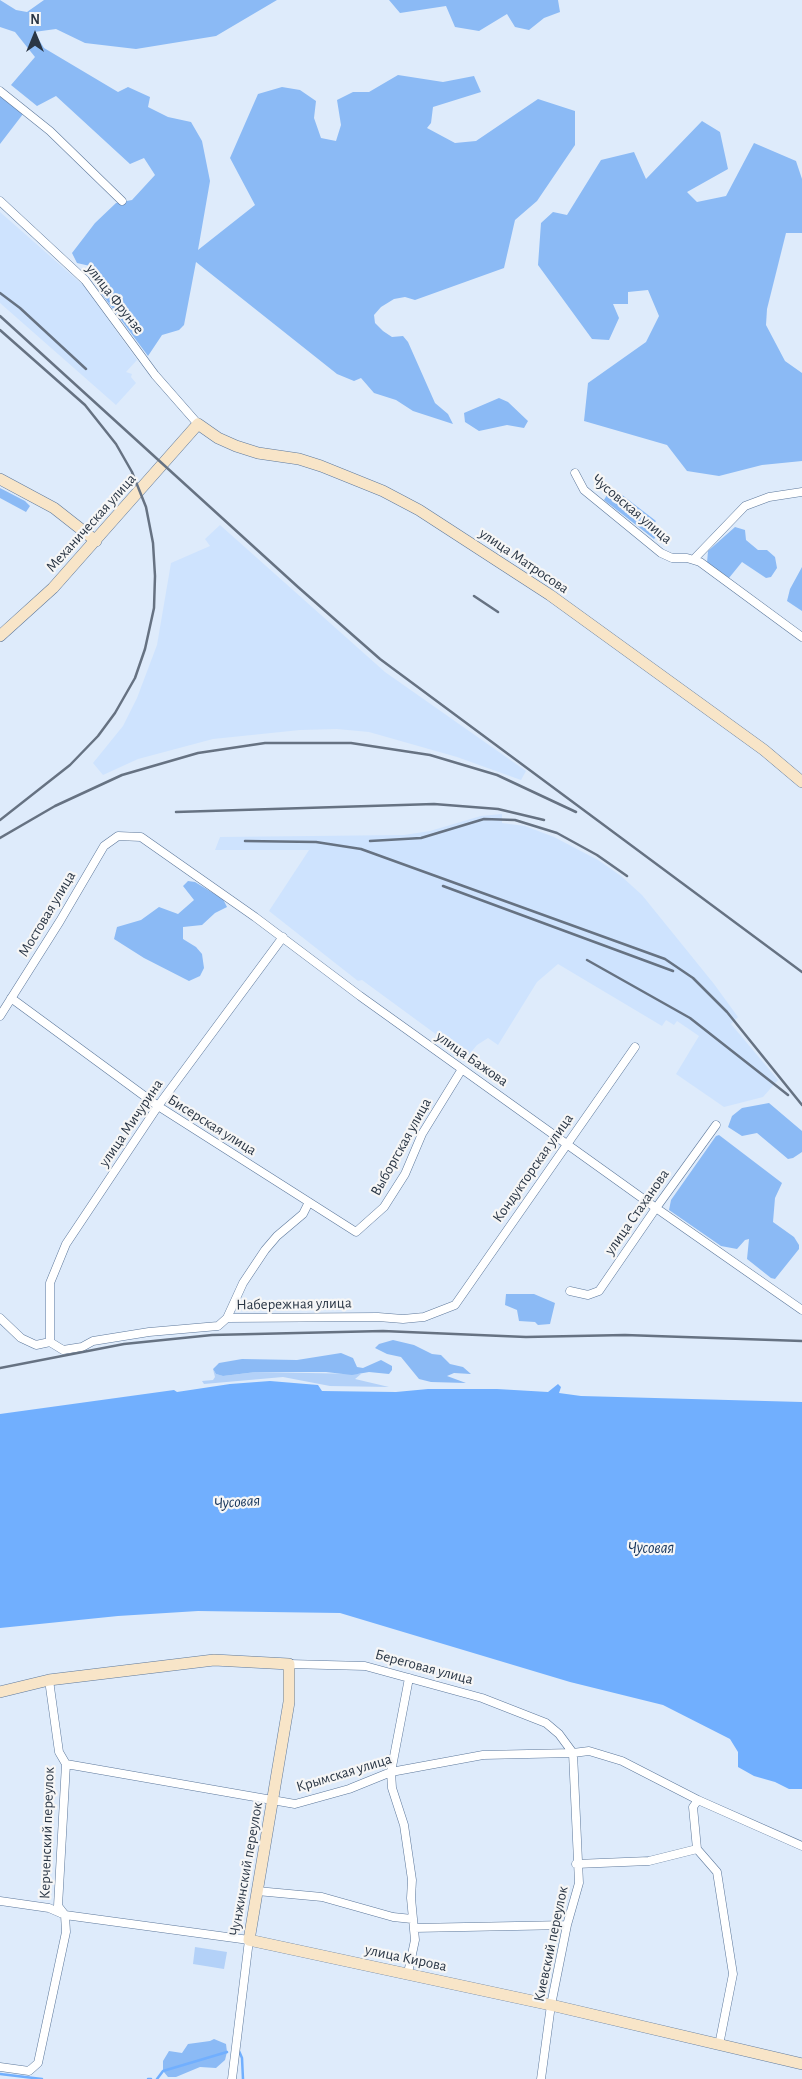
<!DOCTYPE html>
<meta charset="utf-8">
<style>
body{margin:0}
#map{position:relative;width:802px;height:2079px;overflow:hidden;background:#deebfb;font-family:"Alegreya Sans",sans-serif}
canvas{display:block}
.north{position:absolute;left:10px;top:10px;width:50px;height:50px;-webkit-text-stroke:4px #f6f6f6;paint-order:stroke;rotate:0deg;font-size:14px;font-weight:700;line-height:20px;text-align:center;color:#2a3645}
.north::after{content:'';display:block;margin:auto;width:18px;height:22px;background:#2a3645;clip-path:polygon(50% 0,100% 100%,50% 72%,0 100%)}
</style>
<div id="map">
<canvas width="802" height="2079"></canvas>
<div class="north">N</div>
</div>
<script>
const c = document.querySelector('canvas').getContext('2d');
c.lineJoin = 'round';
function paint(path, color) {
  c.fillStyle = color;
  c.fill(path, 'evenodd');
}
function poly(rows) {
  const path = new Path2D();
  for (const r of rows) {
    path.moveTo(r[0], r[1]);
    for (let i = 2; i < r.length; i += 2) path.lineTo(r[i], r[i + 1]);
  }
  return path;
}
function stroke(path, color, width, dash) {
  c.strokeStyle = color;
  c.lineWidth = width;
  c.lineCap = dash ? 'butt' : 'round';
  c.setLineDash(dash || []);
  c.stroke(path);
}
function label(font, color, halo, rows, align = 'center') {
  c.font = font + ' "Alegreya Sans",sans-serif';
  c.lineWidth = 4.5;
  c.setLineDash([]);
  c.textBaseline = 'middle';
  c.strokeStyle = halo;
  c.fillStyle = color;
  for (const [text, x, y, turn = 0] of rows) {
    c.save();
    c.translate(x, y);
    c.rotate((+turn || 0) * Math.PI / 180);
    c.textAlign = isNaN(turn) ? turn : align;
    if (halo) c.strokeText(text, 0, 0);
    c.fillText(text, 0, 0);
    c.restore();
  }
}
paint(poly([
 [0,212,84,286,137,360,126,372,132,374,131,377,136,383,116,405,0,303],
 [220,525,385,672,526,771,521,780,457,757,369,732,337,729,300,730,213,739,138,759,103,775,93,763,123,726,137,698,157,645,171,563,210,546,205,539],
 [502,814,502,823,525,826,554,837,598,860,621,876,642,895,714,984,738,1017,731,1024,778,1080,763,1097,724,1107,676,1074,699,1036,677,1021,674,1025,666,1020,662,1026,558,964,537,982,498,1045,488,1038,477,1045,467,1057,362,980,358,981,269,911,309,850,215,850,220,837,404,835,430,831,481,816]
]), '#cee3fe');
paint(poly([
 [213,1369,216,1374,223,1376,256,1372,361,1374,355,1379,389,1387,330,1386,283,1377,204,1384,202,1381,213,1380,215,1377],
 [195,1947,227,1952,224,1969,193,1964]
]), '#b3d1f8');
paint(poly([
 [0,0,16,10,27,12,44,0,277,0,216,36,136,49,85,43,56,29,34,32,44,48,118,92,128,87,150,97,148,107,168,117,191,122,202,141,210,181,198,250,255,205,230,158,258,94,282,87,300,90,316,101,314,118,321,138,336,141,341,125,337,100,353,92,369,92,398,75,443,82,474,76,481,92,433,107,431,123,427,128,455,143,476,141,538,99,575,111,575,145,537,201,515,220,504,268,415,300,405,297,394,299,381,307,374,315,375,323,383,331,392,337,403,336,408,342,435,403,448,414,453,424,413,411,396,400,374,393,361,378,354,381,337,374,196,262,184,325,179,330,162,335,148,356,101,293,90,266,77,263,72,253,95,223,116,203,132,200,155,175,144,158,130,164,56,96,37,106,11,85,35,57,15,32,0,27],
 [389,0,558,0,560,12,544,18,529,30,515,27,507,14,479,31,455,27,446,6,400,13],
 [0,95,23,114,0,144],
 [702,121,720,132,728,169,687,192,697,202,726,196,754,143,796,161,802,179,802,233,786,233,767,309,766,325,785,361,802,373,802,461,762,465,719,476,687,471,667,445,584,421,588,383,646,342,659,316,648,290,628,292,628,304,613,304,619,318,609,340,592,339,538,265,541,223,553,212,567,215,601,160,634,152,646,179],
 [499,398,508,402,528,421,524,428,507,425,479,431,465,422,464,413],
 [0,488,25,501,30,506,26,512,0,498],
 [610,490,617,491,656,521,650,528,658,535,654,539,604,500],
 [735,527,745,530,746,540,758,550,767,550,775,557,777,568,771,577,766,578,742,562,729,578,707,563,708,551],
 [802,567,802,611,787,601,790,589],
 [188,881,195,882,223,899,227,907,215,913,202,925,183,927,183,939,196,947,202,954,204,968,200,976,189,981,144,958,114,939,117,927,141,920,159,907,178,914,194,900,183,886],
 [769,1103,802,1131,802,1152,793,1158,788,1159,757,1133,742,1136,728,1127,732,1116,742,1108],
 [719,1135,782,1183,775,1198,773,1222,794,1237,799,1245,799,1249,775,1279,771,1278,747,1259,749,1239,745,1240,737,1249,721,1246,669,1210,671,1200,716,1136],
 [506,1294,534,1294,555,1303,550,1324,538,1325,535,1322,519,1321,517,1310,505,1305],
 [393,1340,414,1345,432,1354,441,1355,450,1364,463,1367,471,1374,454,1373,447,1376,466,1383,431,1382,419,1379,401,1357,387,1354,375,1348,379,1344],
 [341,1353,353,1358,357,1367,363,1368,381,1360,392,1366,392,1370,389,1374,369,1372,352,1375,326,1372,256,1372,223,1376,216,1374,213,1369,219,1363,242,1359,297,1360],
 [214,2039,226,2044,227,2052,225,2060,216,2068,200,2067,176,2077,168,2077,163,2071,163,2061,169,2051,182,2053,188,2044,210,2041]
]), '#8bbaf5');
paint(poly([
 [270,1381,318,1385,322,1391,396,1392,428,1389,497,1389,548,1392,558,1384,561,1387,559,1393,581,1396,802,1402,802,1789,789,1789,775,1782,754,1776,738,1767,738,1752,730,1739,663,1705,570,1682,340,1613,198,1611,118,1616,0,1628,0,1414,174,1390,177,1392,230,1384]
]), '#71affe');
stroke(poly([
 [239,2051,242,2058,243,2079],
 [0,2074,42,2079],
 [148,2079,151,2079],
 [157,2079,163,2071,227,2052]
]), '#71affe', 2.5);
const street = poly([
 [0,91,50,131,122,201],
 [0,201,85,280,155,375,198,424],
 [575,473,584,490,661,553,672,558,687,558,700,562,802,637],
 [694,559,745,506,769,497,802,492],
 [11,998,158,1106,356,1232,384,1207,405,1174,422,1134,462,1069],
 [0,1016,60,921,104,846,118,836,141,837,255,917,360,996,656,1208,802,1310],
 [570,1291,588,1295,599,1291,656,1208,716,1125],
 [0,1318,21,1338,36,1345,50,1342,63,1350,82,1347,93,1341,149,1332,218,1326,227,1318,378,1317,403,1319,424,1317,455,1305,635,1047],
 [227,1318,243,1283,265,1250,277,1236,303,1214,309,1202],
 [50,1342,50,1283,66,1244,158,1106,283,937],
 [289,1664,365,1666,482,1698,546,1723,559,1734,573,1753,589,1751,622,1761,698,1800,802,1846],
 [66,1764,295,1804,349,1789,391,1772,483,1755,573,1753,579,1883,567,1925,551,2005,541,2079],
 [698,1800,693,1807,697,1849,717,1872,733,1974,719,2045],
 [576,1864,649,1861,697,1849],
 [257,1891,322,1897,393,1917,412,1919],
 [0,1901,49,1908,65,1915,249,1940,232,2079],
 [414,1928,567,1925],
 [408,1973,415,1940,411,1898,412,1880,404,1825,392,1788,391,1772,409,1678],
 [0,2067,29,2071,38,2063,66,1932,65,1915,58,1906,66,1764,59,1752,49,1680]
]);
const secondary = poly([
 [0,479,54,508,96,541],
 [0,636,53,588,198,424,218,438,236,446,258,453,299,459,321,466,383,491,419,510,550,595,764,750,802,782],
 [0,1692,49,1680,214,1660,289,1664,289,1702,249,1940,551,2005,802,2064]
]);
stroke(street, '#5d789b', 9);
stroke(secondary, '#5d789b', 12);
stroke(street, '#fff', 8);
stroke(secondary, '#f8e5c8', 11);
stroke(poly([
 [0,293,20,308,86,369],
 [0,316,298,587,380,659,802,972],
 [0,330,85,405,116,444,132,472,146,507,153,543,155,576,154,608,145,649,135,678,115,713,98,736,70,765,0,820],
 [474,596,498,612],
 [176,812,434,804,498,809,544,820],
 [0,838,55,806,122,775,198,753,265,743,351,743,430,755,497,775,576,812],
 [245,841,316,842,361,849,665,959,693,978,727,1012,802,1105],
 [370,841,421,838,484,819,515,820,557,833,597,855,627,876],
 [443,886,673,971],
 [587,960,690,1018,788,1095],
 [0,1368,124,1344,212,1335,383,1331,526,1337,625,1335,802,1341]
]), '#667282', 2.5);
label('15px', '#2a3645', '#f6f6f6', [
 ["улица Фрунзе",115,299,52],
 ["Чусовская улица",632,509,40],
 ["Механическая улица",91,523,-48],
 ["улица Матросова",524,561,34],
 ["Мостовая улица",47,914,-59],
 ["улица Бажова",472,1059,35],
 ["улица Мичурина",131,1123,-56],
 ["Бисерская улица",212,1125,32],
 ["Выборгская улица",401,1147,-61],
 ["Кондукторская улица",533,1168,-55],
 ["улица Стаханова",637,1212,-55],
 ["Набережная улица",294,1304,-1],
 ["Береговая улица",424,1667,15],
 ["Крымская улица",344,1773,-17],
 ["Керченский переулок",47,1833,-88],
 ["Чунжинский переулок",246,1869,-80],
 ["Киевский переулок",551,1944,-78],
 ["улица Кирова",406,1958,12]
]);
label('italic 16px', '#15345b', '#f6f6f6', [
 ["Чусовая",237,1502,-4],
 ["Чусовая",651,1548]
]);
</script>
